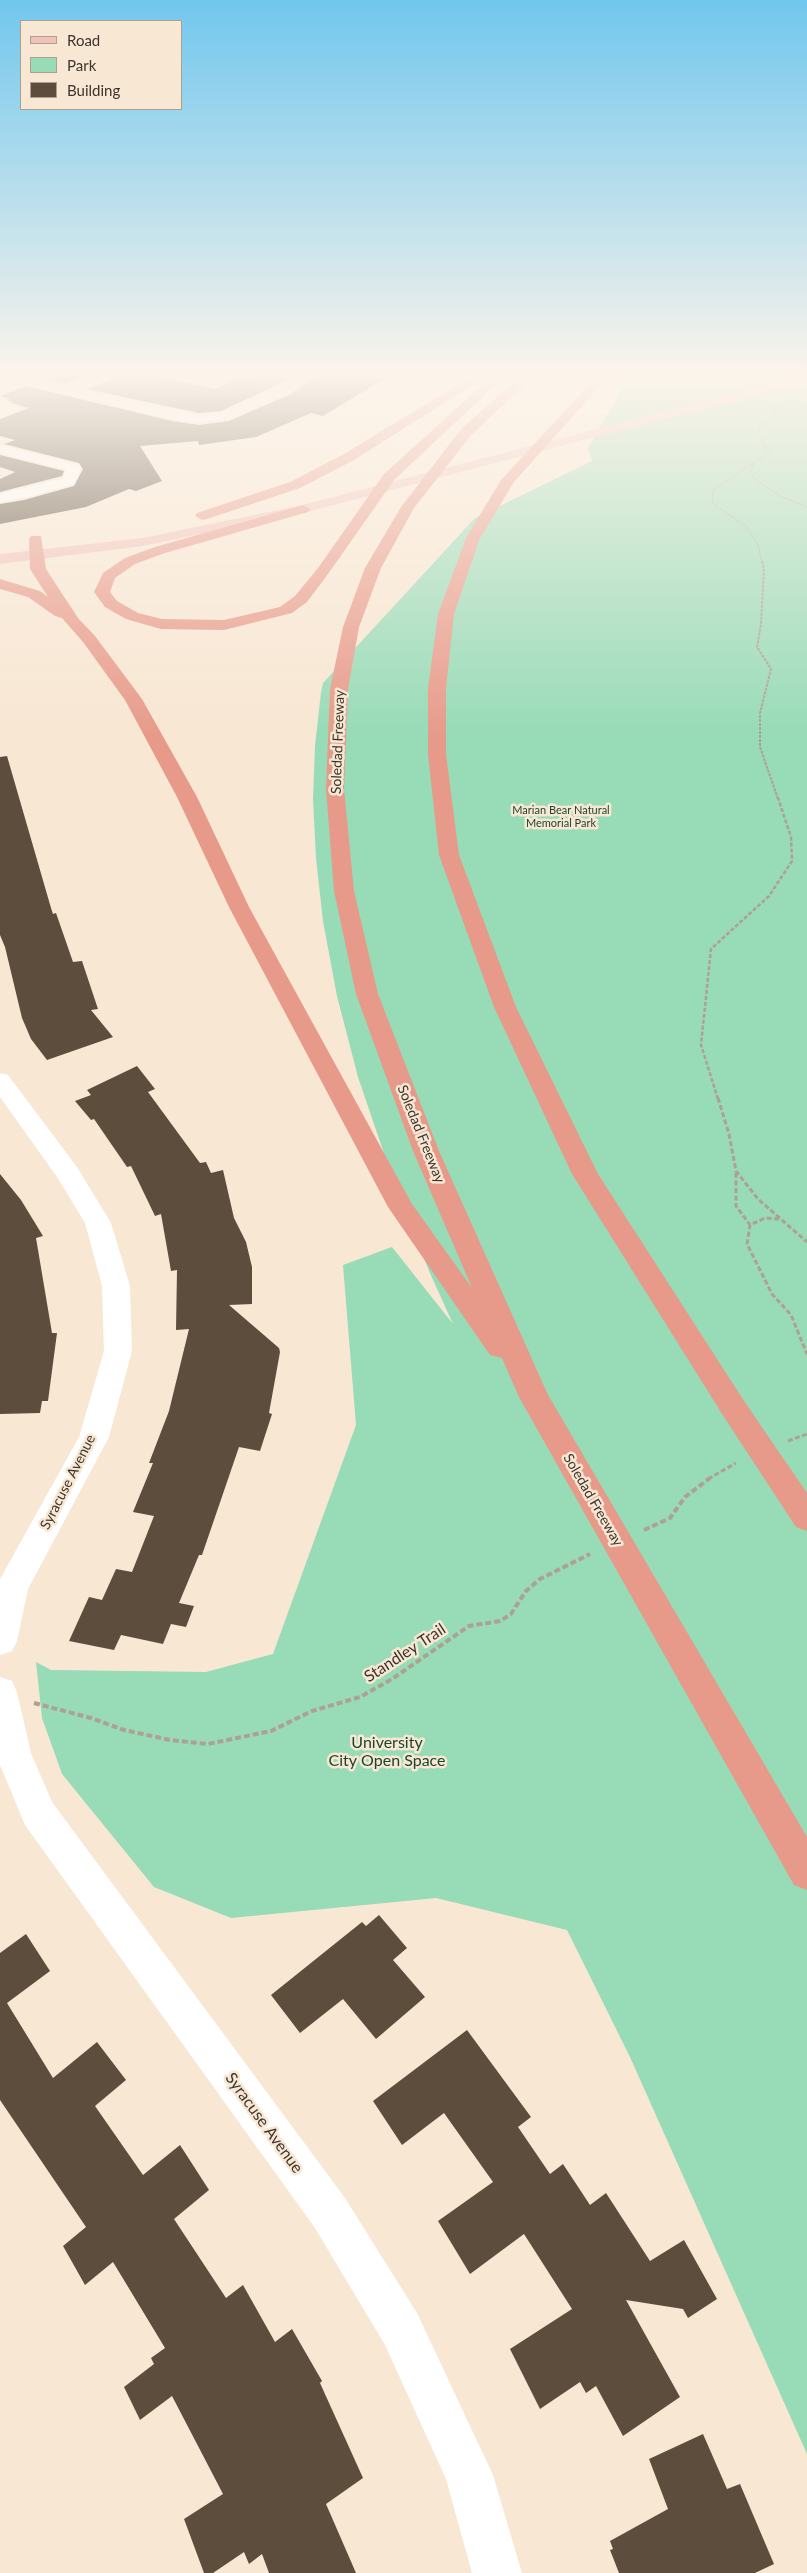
<!DOCTYPE html>
<style>
body{margin:0}
#map{position:relative;width:807px;height:2573px;overflow:hidden;background:#f8e7d3;font-family:Lato,sans-serif}
canvas{display:block}
.legend{position:absolute;left:20px;top:20px;width:162px;height:90px;box-sizing:border-box;background:#f8e7d3;border:1px solid #ada091;margin:0;padding:6px 9px;list-style:none;font-size:15px;color:#3c352e}
.legend li{display:flex;align-items:center;gap:10px;height:25px}
.legend b{width:25px;border:1px solid #ada091}
</style>
<div id="map">
<canvas width="807" height="2573"></canvas>
<ul class="legend">
<li><b style="height:6px;background:#f1c2b9"></b>Road</li>
<li><b style="height:14px;background:#97dbb7"></b>Park</li>
<li><b style="height:14px;background:#5c4d3d"></b>Building</li>
</ul>
</div>
<script>
const c = document.querySelector('canvas').getContext('2d');
c.lineJoin = 'round';
function paint(path, color) {
  c.fillStyle = color;
  c.fill(path, 'evenodd');
}
function poly(rows) {
  const path = new Path2D();
  for (const r of rows) {
    path.moveTo(r[0], r[1]);
    for (let i = 2; i < r.length; i += 2) path.lineTo(r[i], r[i + 1]);
  }
  return path;
}
function stroke(path, color, width, dash) {
  c.strokeStyle = color;
  c.lineWidth = width;
  c.lineCap = dash ? 'butt' : 'round';
  c.setLineDash(dash || []);
  c.stroke(path);
}
function label(font, color, halo, rows, align = 'center') {
  c.font = font + ' Lato,sans-serif';
  c.lineWidth = 5;
  c.setLineDash([]);
  c.textBaseline = 'middle';
  c.strokeStyle = halo;
  c.fillStyle = color;
  for (const [text, x, y, turn = 0] of rows) {
    c.save();
    c.translate(x, y);
    c.rotate((+turn || 0) * Math.PI / 180);
    c.textAlign = isNaN(turn) ? turn : align;
    if (halo) c.strokeText(text, 0, 0);
    c.fillText(text, 0, 0);
    c.restore();
  }
}
paint(poly([
 [629,376,807,376,807,2454,630,2057,567,1930,436,1898,231,1918,154,1887,62,1774,42,1718,36,1662,51,1670,206,1672,273,1654,356,1425,343,1265,392,1247,453,1324,429,1271,389,1168,358,1077,337,996,323,921,316,858,313,799,315,746,321,692,323,683,475,518,592,461,588,448]
]), '#97dbb7');
paint(poly([
 [57,376,88,376,65,384,46,380],
 [111,376,165,376,166,378,215,389,239,378,248,380,254,376,296,376,221,411,199,413,86,389,108,381],
 [315,376,389,376,323,416,311,413,256,437,199,445,198,441,140,446,162,481,136,491,129,489,86,507,0,524,0,504,24,500,74,486,83,469,79,463,4,444,15,440,0,436,0,419,29,408,11,403,13,402,5,400,10,399,0,396,26,386,172,421,199,425,229,421,291,394],
 [0,455,64,471,62,476,0,492,0,479,15,472,0,467],
 [7,756,51,908,53,914,56,913,73,962,82,961,98,1009,91,1010,113,1037,47,1060,31,1039,22,1018,5,947,0,935,0,757],
 [137,1066,155,1089,148,1092,200,1163,206,1162,211,1173,223,1170,234,1218,246,1242,252,1267,252,1304,229,1305,279,1348,280,1352,269,1413,272,1414,260,1451,239,1447,202,1555,199,1555,179,1603,194,1606,186,1627,171,1624,163,1644,121,1635,114,1650,69,1641,89,1597,102,1600,116,1569,132,1572,154,1516,133,1512,153,1463,149,1463,169,1411,189,1329,176,1330,177,1270,171,1271,161,1214,155,1216,131,1166,127,1167,94,1119,91,1120,75,1101,91,1095,87,1090],
 [0,1174,21,1200,43,1236,36,1238,52,1333,57,1333,48,1401,42,1401,40,1413,0,1414],
 [379,1915,407,1948,393,1960,425,1997,376,2039,343,1999,300,2033,271,1995,362,1922,366,1926],
 [26,1934,50,1971,7,2003,53,2078,97,2042,126,2080,95,2106,143,2175,180,2145,209,2190,174,2219,226,2298,243,2285,275,2342,292,2329,322,2381,320,2383,363,2478,326,2504,356,2573,269,2573,262,2554,249,2564,244,2552,213,2573,204,2573,184,2519,223,2494,172,2396,140,2420,124,2387,154,2364,151,2358,165,2348,113,2262,85,2285,63,2246,86,2227,0,2100,0,1953],
 [467,2030,531,2117,518,2127,550,2174,563,2164,590,2205,606,2193,650,2261,684,2240,717,2299,688,2318,683,2309,626,2300,680,2397,623,2436,596,2386,586,2393,580,2382,540,2409,510,2349,572,2309,524,2234,470,2274,438,2221,493,2182,444,2113,402,2145,373,2101],
 [703,2434,727,2489,740,2484,774,2564,755,2573,619,2573,610,2550,613,2549,610,2541,668,2509,649,2459]
]), '#5c4d3d');
stroke(poly([
 [754,463,751,470,753,478,782,497,807,507],
 [762,563,758,545,746,526,713,504,712,491,769,453,759,435,759,426,774,418,776,404]
]), '#aea192', 1, [2.5, 1]);
stroke(poly([
 [762,561,764,569,761,624,757,647,771,669,760,713,760,747,778,799]
]), '#aea192', 2, [3, 1]);
stroke(poly([
 [718,1099,701,1045,711,949,769,896,792,861,791,837,778,798]
]), '#aea192', 2.5, [4, 2]);
stroke(poly([
 [718,1098,729,1134,736,1171,758,1199,807,1242],
 [736,1173,736,1206,750,1225],
 [779,1219,765,1218,750,1225,747,1244,772,1294,791,1315,807,1354],
 [788,1441,807,1434],
 [708,1479,736,1463]
]), '#aea192', 3, [5, 2.5]);
stroke(poly([
 [644,1530,670,1518,685,1497,710,1478],
 [34,1703,91,1718,124,1730,170,1740,208,1744,271,1731,312,1711,360,1697,392,1679,469,1626,500,1621,511,1614,526,1591,540,1579,590,1554]
]), '#aea192', 4, [6, 3]);
paint(poly([
 [726,376,735,376,748,382,741,384,726,376]
]), '#fff');
paint(poly([
 [1,376,21,376,65,386,93,376,109,376,107,379,79,389,199,415,221,413,282,386,299,376,313,376,290,392,228,419,199,423,172,419,3,379,1,376],
 [0,445,79,465,81,468,76,481,74,484,24,498,0,502,0,494,63,478,66,470,0,453,0,445],
 [0,1073,8,1075,77,1167,111,1223,130,1286,132,1351,109,1437,28,1589,17,1641,12,1651,0,1655,0,1579,79,1437,104,1351,102,1286,85,1223,57,1177,0,1097,0,1073],
 [0,1677,12,1681,17,1692,31,1753,52,1802,345,2198,417,2313,493,2475,522,2573,472,2573,446,2479,385,2345,315,2228,25,1825,0,1765,0,1677]
]), '#fff');
paint(poly([
 [802,376,807,376,807,382,303,513,143,546,0,564,0,554,143,538,302,505,802,376]
]), '#f1c2b9');
paint(poly([
 [472,376,480,376,482,379,354,460,300,488,207,519,202,520,195,516,197,513,290,482,344,454,472,376],
 [492,376,505,376,394,480,328,574,307,602,292,613,224,630,161,629,126,619,105,607,94,592,103,573,125,558,155,547,303,505,310,509,308,512,165,553,135,564,115,578,110,592,117,601,138,613,162,619,224,620,280,607,295,596,318,568,384,474,492,376],
 [521,376,534,376,472,434,414,508,381,568,359,627,348,689,344,789,354,891,378,994,439,1151,548,1395,807,1837,807,1890,794,1885,519,1397,502,1358,490,1355,388,1207,229,907,177,797,125,700,83,642,62,618,55,616,28,597,0,589,0,579,40,591,48,597,30,569,29,539,31,536,41,536,46,569,78,618,95,636,142,699,197,797,249,907,412,1204,472,1288,413,1151,356,994,334,891,326,789,330,689,343,627,365,568,401,507,462,428,521,376],
 [597,376,609,376,514,482,480,538,454,614,446,688,446,754,459,855,516,1007,598,1174,744,1401,807,1493,807,1531,796,1527,724,1417,572,1174,494,1007,439,855,428,754,428,688,438,614,466,538,501,480,597,376]
]), '#e79a8a');
const sky = c.createLinearGradient(0, 0, 0, 736);
sky.addColorStop(0, '#71c7ee');
sky.addColorStop(0.51, '#fcf4eb');
sky.addColorStop(1, '#fcf4eb00');
c.fillStyle = sky;
c.fillRect(0, 0, 807, 736);
label('11px', '#1b4532', '#f8e7d3', [
 ["Marian Bear Natural",561,810],
 ["Memorial Park",561,823]
]);
label('14px', '#3c352e', '#f8e7d3', [
 ["Soledad Freeway",338,742,-88],
 ["Soledad Freeway",421,1134,68],
 ["Syracuse Avenue",68,1482,-63],
 ["Soledad Freeway",593,1500,60]
]);
label('16px', '#3c352e', '#f8e7d3', [
 ["Standley Trail",405,1653,-33],
 ["Syracuse Avenue",264,2123,54]
]);
label('16px', '#1b4532', '#f8e7d3', [
 ["University",387,1743],
 ["City Open Space",387,1761]
]);
</script>
